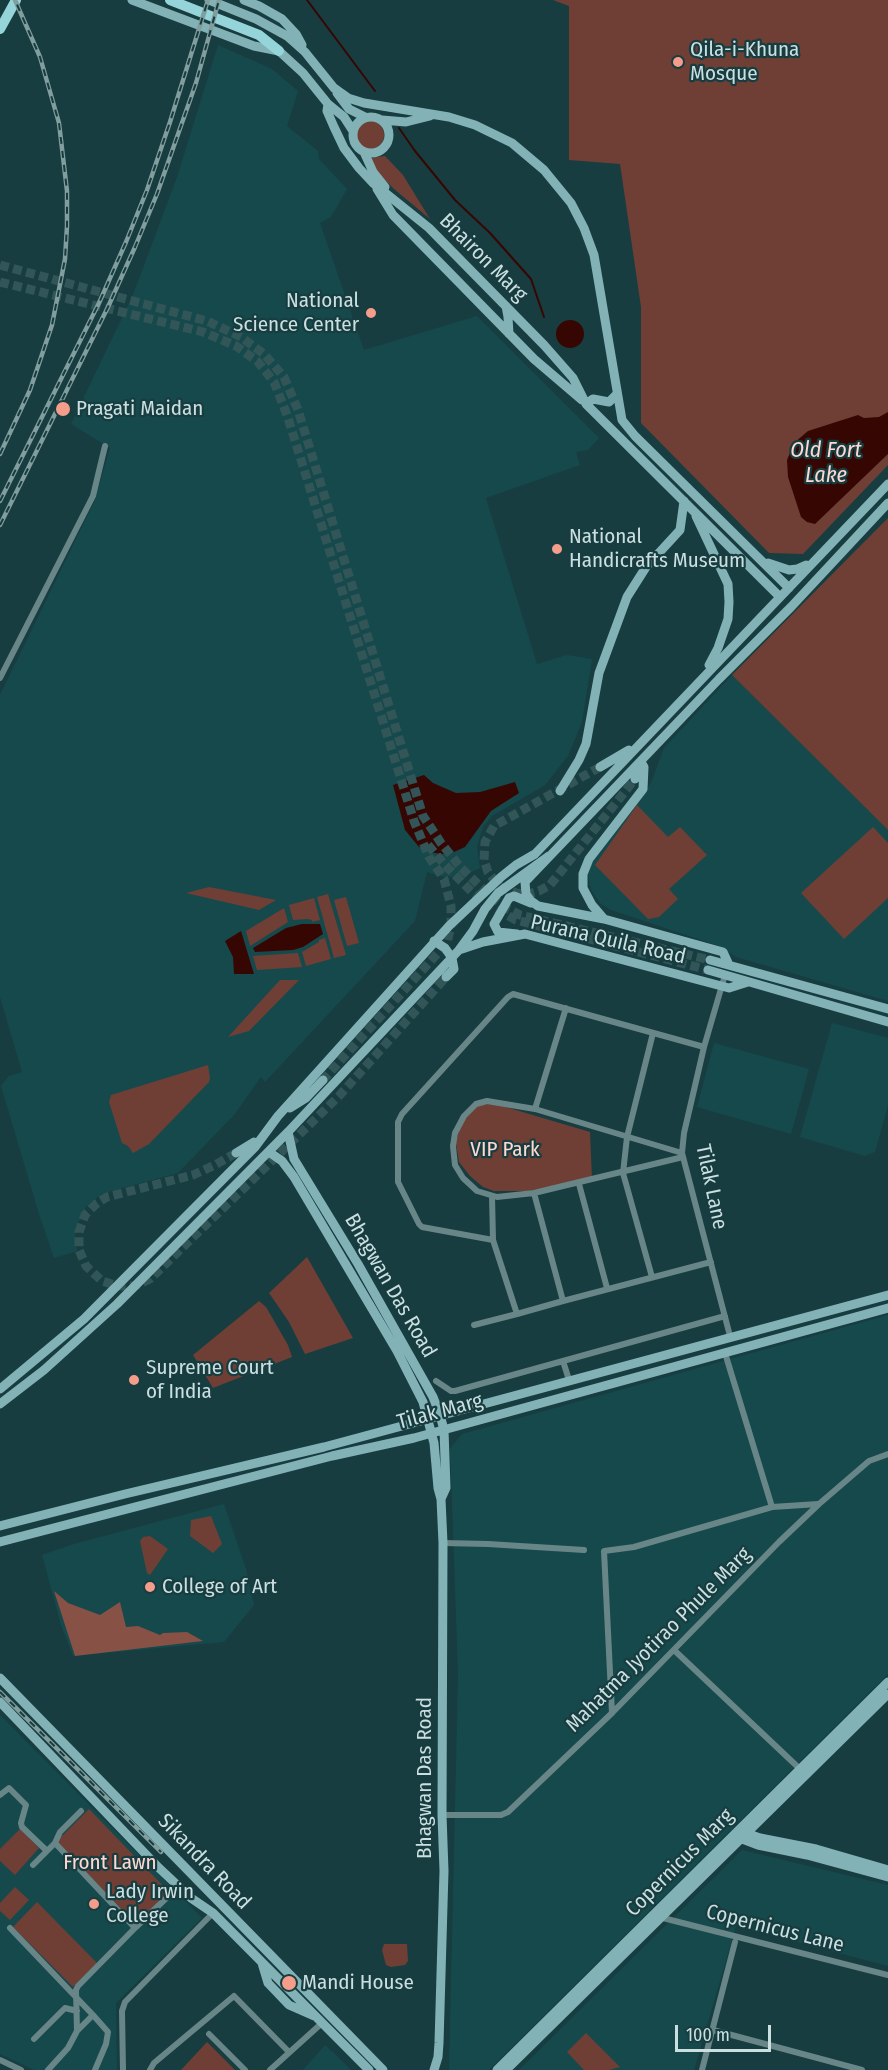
<!DOCTYPE html>
<style>
body{margin:0}
#map{position:relative;width:888px;height:2070px;overflow:hidden;background:#173d40;font-family:"Fira Sans Condensed",sans-serif}
canvas{display:block}
.scale{position:absolute;left:675px;top:2025px;width:96px;height:27px;box-sizing:border-box;border:3px solid #cbdfe0;border-top:0;padding-left:8px;font-size:18px;line-height:21px;white-space:nowrap;color:#cbdfe0;-webkit-text-stroke:4px #173d40;paint-order:stroke}
</style>
<div id="map">
<canvas width="888" height="2070"></canvas>
<div class="scale">100 m</div>
</div>
<script>
const c = document.querySelector('canvas').getContext('2d');
c.lineJoin = 'round';
function paint(path, color) {
  c.fillStyle = color;
  c.fill(path, 'evenodd');
}
function poly(rows) {
  const path = new Path2D();
  for (const r of rows) {
    if (r.length === 3) {
      path.moveTo(r[0] + r[2], r[1]);
      path.arc(r[0], r[1], r[2], 0, 2 * Math.PI);
      continue;
    }
    path.moveTo(r[0], r[1]);
    for (let i = 2; i < r.length; i += 2) path.lineTo(r[i], r[i + 1]);
  }
  return path;
}
function stroke(path, color, width, dash) {
  c.strokeStyle = color;
  c.lineWidth = width;
  c.lineCap = dash ? 'butt' : 'round';
  c.setLineDash(dash || []);
  c.stroke(path);
}
function label(font, color, halo, rows, align = 'center') {
  c.font = font + ' "Fira Sans Condensed",sans-serif';
  c.lineWidth = 4.5;
  c.setLineDash([]);
  c.textBaseline = 'middle';
  c.strokeStyle = halo;
  c.fillStyle = color;
  for (const [text, x, y, turn = 0] of rows) {
    c.save();
    c.translate(x, y);
    c.rotate((+turn || 0) * Math.PI / 180);
    c.textAlign = isNaN(turn) ? turn : align;
    if (halo) c.strokeText(text, 0, 0);
    c.fillText(text, 0, 0);
    c.restore();
  }
}
paint(poly([
 [218,45,272,69,298,91,287,126,318,151,319,159,347,189,331,217,320,223,364,350,477,316,599,438,588,450,576,452,580,465,486,498,537,664,567,655,592,659,582,722,568,756,545,785,492,816,483,827,477,846,480,868,463,876,451,877,439,876,427,872,415,921,265,1082,261,1077,234,1115,178,1173,108,1192,96,1198,86,1207,77,1225,75,1238,77,1251,54,1258,39,1214,1,1086,9,1076,22,1072,0,997,0,695,95,500,110,448,71,424,133,295,177,177],
 [732,675,888,830,888,1001,736,957,719,946,611,910,601,904,591,890,588,875,590,866,651,783,664,748],
 [832,1023,888,1038,888,1105,875,1152,865,1156,800,1137],
 [714,1043,809,1069,791,1134,697,1107],
 [888,1315,888,1674,489,2070,449,2070,458,1674,450,1449,462,1434],
 [224,1504,246,1569,254,1605,224,1642,73,1656,61,1625,42,1555,74,1544],
 [0,1715,202,1918,116,2003,117,2070,34,2070,0,2054],
 [742,1850,888,1885,888,1966,736,1926,694,2070,519,2070],
 [325,2045,333,2052,351,2070,303,2070]
]), '#16494c');
paint(poly([
 [553,0,888,0,888,465,803,554,769,553,641,423,641,307,620,164,569,160,569,6],
 [370,135,14],
 [385,156,403,175,430,219,394,189,375,170,371,158],
 [888,518,888,830,732,675],
 [637,805,668,837,680,827,707,855,669,889,678,899,659,917,648,919,595,865],
 [873,827,888,843,888,898,844,939,801,893],
 [209,887,276,900,259,910,186,893],
 [328,894,346,955,334,958,317,897],
 [346,897,359,943,347,946,334,900],
 [314,898,320,920,312,922,312,920,307,919,293,920,289,905],
 [284,908,288,922,250,946,246,931],
 [325,938,331,959,306,966,302,952,319,942,319,940],
 [298,953,302,967,257,970,253,956],
 [280,980,299,980,249,1031,228,1037],
 [208,1065,210,1078,209,1082,149,1144,133,1153,128,1146,122,1143,109,1102,111,1095],
 [489,1104,499,1105,590,1132,592,1179,528,1191,494,1191,483,1187,470,1176,459,1162,456,1143,460,1126,472,1106],
 [307,1257,353,1338,305,1354,289,1322,269,1293],
 [259,1301,266,1307,288,1345,292,1357,213,1388,193,1355],
 [211,1516,222,1544,213,1553,190,1536,191,1520],
 [150,1536,168,1549,150,1575,147,1573,140,1541,143,1537],
 [89,1809,169,1892,136,1924,58,1843,58,1840],
 [20,1829,39,1848,15,1875,0,1861,0,1849],
 [15,1887,29,1900,10,1920,0,1911,0,1903],
 [37,1902,97,1963,73,1987,13,1927],
 [384,1944,407,1944,408,1961,405,1965,391,1967,386,1965,382,1950],
 [586,2033,620,2067,609,2070,584,2070,567,2052],
 [207,2042,235,2070,181,2070]
]), '#6f3f35');
paint(poly([
 [54,1591,68,1603,100,1615,120,1602,126,1627,138,1626,160,1635,163,1633,187,1632,203,1641,75,1656]
]), '#875146');
paint(poly([
 [570,334,14],
 [888,412,888,454,815,524,807,522,801,517,788,477,787,460,794,443,808,431,858,415,864,418,879,417],
 [424,775,433,783,456,793,480,792,515,782,519,793,491,811,465,847,454,852,442,854,429,852,419,847,405,830,393,785],
 [302,924,320,924,323,934,303,947,293,950,255,952,253,948,286,928],
 [241,931,254,974,234,974,233,957,225,941]
]), '#360702');
stroke(poly([
 [307,0,375,91],
 [399,128,415,151,455,200,490,233,531,279,544,317]
]), '#360702', 2);
stroke(poly([
 [0,265,207,321,241,337,264,354,284,377,298,410,423,816,441,843,461,868,484,890,508,909,520,915,710,960],
 [0,282,203,332,236,346,257,361,274,382,287,415,414,821,429,857,444,879,451,906,451,925,447,943,323,1080],
 [600,767,494,826,485,842,484,860,488,872,499,886,516,893,528,894,539,891,550,885,635,779],
 [428,845,444,864,472,892,494,908,516,920,708,970],
 [236,1153,215,1165,193,1175,107,1197,97,1203,85,1215,79,1232,79,1250,86,1266,102,1281,118,1286,135,1286,150,1279,339,1096,446,977]
]), '#325558', 9, [9, 4.5]);
stroke(poly([
 [0,678,93,496,105,446],
 [725,975,704,1047,684,1133,682,1153,730,1336],
 [566,1008,535,1109,682,1153],
 [535,1109,487,1101,476,1104,464,1116,455,1133,453,1146,455,1165,463,1178,477,1191,497,1197,534,1193,683,1157],
 [579,1184,607,1288],
 [534,1193,563,1301,711,1262],
 [492,1196,493,1240],
 [652,1277,623,1173,627,1137,653,1033],
 [563,1301,517,1314,493,1240,422,1227,419,1224,398,1182,398,1122,402,1114,508,997,513,994,704,1047],
 [474,1325,517,1314],
 [725,1353,772,1507],
 [563,1361,569,1380],
 [436,1381,451,1391,455,1391,725,1316],
 [443,1543,488,1544,584,1550],
 [674,1650,800,1769],
 [612,1713,604,1551,634,1547,772,1507,818,1504],
 [0,1795,9,1788,26,1805,21,1823,22,1827,47,1851],
 [81,1811,60,1832,55,1843,135,1928,179,1886],
 [442,1815,501,1815,508,1812,612,1713,779,1542,819,1504,869,1461,888,1454],
 [33,1865,55,1843],
 [659,1917,888,1975],
 [10,1928,93,2015,77,2031],
 [93,2015,108,2032,106,2044,95,2070],
 [713,2030,862,2070],
 [209,2034,245,2070],
 [34,2039,65,2008,77,2011],
 [0,2060,21,2070],
 [48,2070,68,2048,77,2031,76,1990,78,1986,135,1928],
 [123,2070,122,2011,125,2002,213,1913],
 [150,2070,154,2063,234,1996,289,2052],
 [270,2070,322,2023],
 [702,2070,735,1942]
]), '#688688', 6);
stroke(poly([
 [132,0,254,46,279,51,303,73,328,104,344,117,353,131],
 [209,0,256,19,287,36,305,52,334,88,348,98,364,103,449,117,475,125,512,143,544,170,571,203,584,228,594,255,622,420,635,436,789,588],
 [244,0,259,6,282,19,296,34,302,45],
 [337,93,349,109,365,117],
 [328,104,327,111,334,127,344,148,359,168,373,183,429,228,544,345,573,378,586,404,780,597],
 [371,135,18],
 [382,120,406,122,430,116],
 [364,152,373,172,385,187],
 [377,189,393,215,534,359,582,400],
 [506,306,508,317,509,334],
 [586,404,593,399,609,402,617,394],
 [696,516,728,584,729,602,728,619,718,648,709,665],
 [768,563,789,570,797,569,806,565],
 [641,762,644,767,643,789,589,859,583,874,583,888,592,905,604,919,723,952,729,965],
 [600,767,629,750],
 [635,779,640,764],
 [560,791,579,760,586,744,599,673,627,597,646,567,680,530,684,501],
 [604,919,538,906,531,901,526,894,525,882,719,679,791,607,888,503],
 [517,934,498,932,494,924,509,898,514,896,531,903],
 [434,941,445,948,452,958,454,969,446,977],
 [459,950,483,942,525,934,729,988,748,982],
 [710,960,888,1009],
 [708,970,888,1022],
 [290,1108,306,1098,323,1080],
 [288,1132,294,1159,358,1264,433,1397,440,1415,444,1430,446,1488,441,1499],
 [269,1152,282,1161,294,1177,397,1351,423,1402,434,1443,438,1488,441,1499,443,1543,442,1815,444,1871,439,2043,438,2057,434,2070],
 [236,1153,254,1142],
 [0,1389,84,1319,255,1147,278,1116,449,926,501,877,516,865,535,854,888,484],
 [0,1404,44,1370,117,1304,288,1132,459,950,473,931,485,909,498,893,549,856],
 [0,1526,125,1494,324,1447,888,1295],
 [0,1542,332,1456,414,1438,888,1308],
 [0,1678,383,2070],
 [0,1702,159,1868,191,1898,213,1913,369,2070],
 [743,1832,760,1838,816,1849,888,1870],
 [737,1837,758,1845,807,1855,888,1877],
 [262,1963,268,1983,289,2005,314,2016],
 [497,2070,888,1682],
 [506,2070,888,1694]
]), '#82b2b6', 9);
stroke(poly([
 [170,0,259,35,279,51],
 [0,29,16,0]
]), '#95d4d9', 10);
const rail = poly([
 [0,454,30,390,52,325,65,259,67,226,67,191,59,123,40,57,15,0],
 [0,501,99,303,126,242,147,190,170,122,208,0],
 [0,525,108,307,135,247,157,194,196,83,219,0],
 [0,1692,161,1852]
]);
stroke(rail, '#819d9e', 4.5);
stroke(rail, '#173d40', 2, [7]);
for (const [x, y, r, color] of [
 [678,62,6,"#f49d8b"],
 [371,313,6,"#f49d8b"],
 [63,409,8,"#f49d8b"],
 [557,549,6,"#f49d8b"],
 [134,1380,6,"#f49d8b"],
 [150,1587,6,"#f49d8b"],
 [94,1904,6,"#f49d8b"],
 [289,1983,8,"#f49d8b"]
]) {
  const dot = new Path2D();
  dot.arc(x, y, r, 0, 2 * Math.PI);
  c.fillStyle = color;
  c.fill(dot);
  stroke(dot, '#173d40', 2);
}
label('21px', '#cbdfe0', '#173d40', [
 ["Qila-i-Khuna",690,50],
 ["Mosque",690,74],
 ["National",359,301,"right"],
 ["Science Center",359,325,"right"],
 ["Pragati Maidan",76,409],
 ["National",569,537],
 ["Handicrafts Museum",569,561],
 ["Supreme Court",146,1368],
 ["of India",146,1392],
 ["College of Art",162,1587],
 ["Lady Irwin",106,1892],
 ["College",106,1916],
 ["Mandi House",302,1983]
], 'left');
label('21px', '#cbdfe0', '#173d40', [
 ["Bhairon Marg",483,258,45],
 ["Purana Quila Road",608,940,13],
 ["Tilak Lane",711,1187,78],
 ["Bhagwan Das Road",390,1286,60],
 ["Tilak Marg",440,1412,-15],
 ["Mahatma Jyotirao Phule Marg",659,1640,-45],
 ["Bhagwan Das Road",425,1778,-90],
 ["Sikandra Road",204,1862,46],
 ["Copernicus Marg",680,1863,-45],
 ["Copernicus Lane",775,1929,14]
]);
label('21px', '#fdd9d1', '#173d40', [
 ["VIP Park",505,1150],
 ["Front Lawn",110,1863]
]);
label('italic 22px', '#fdd9d1', '#173d40', [
 ["Old Fort",826,451],
 ["Lake",826,476]
]);
</script>
